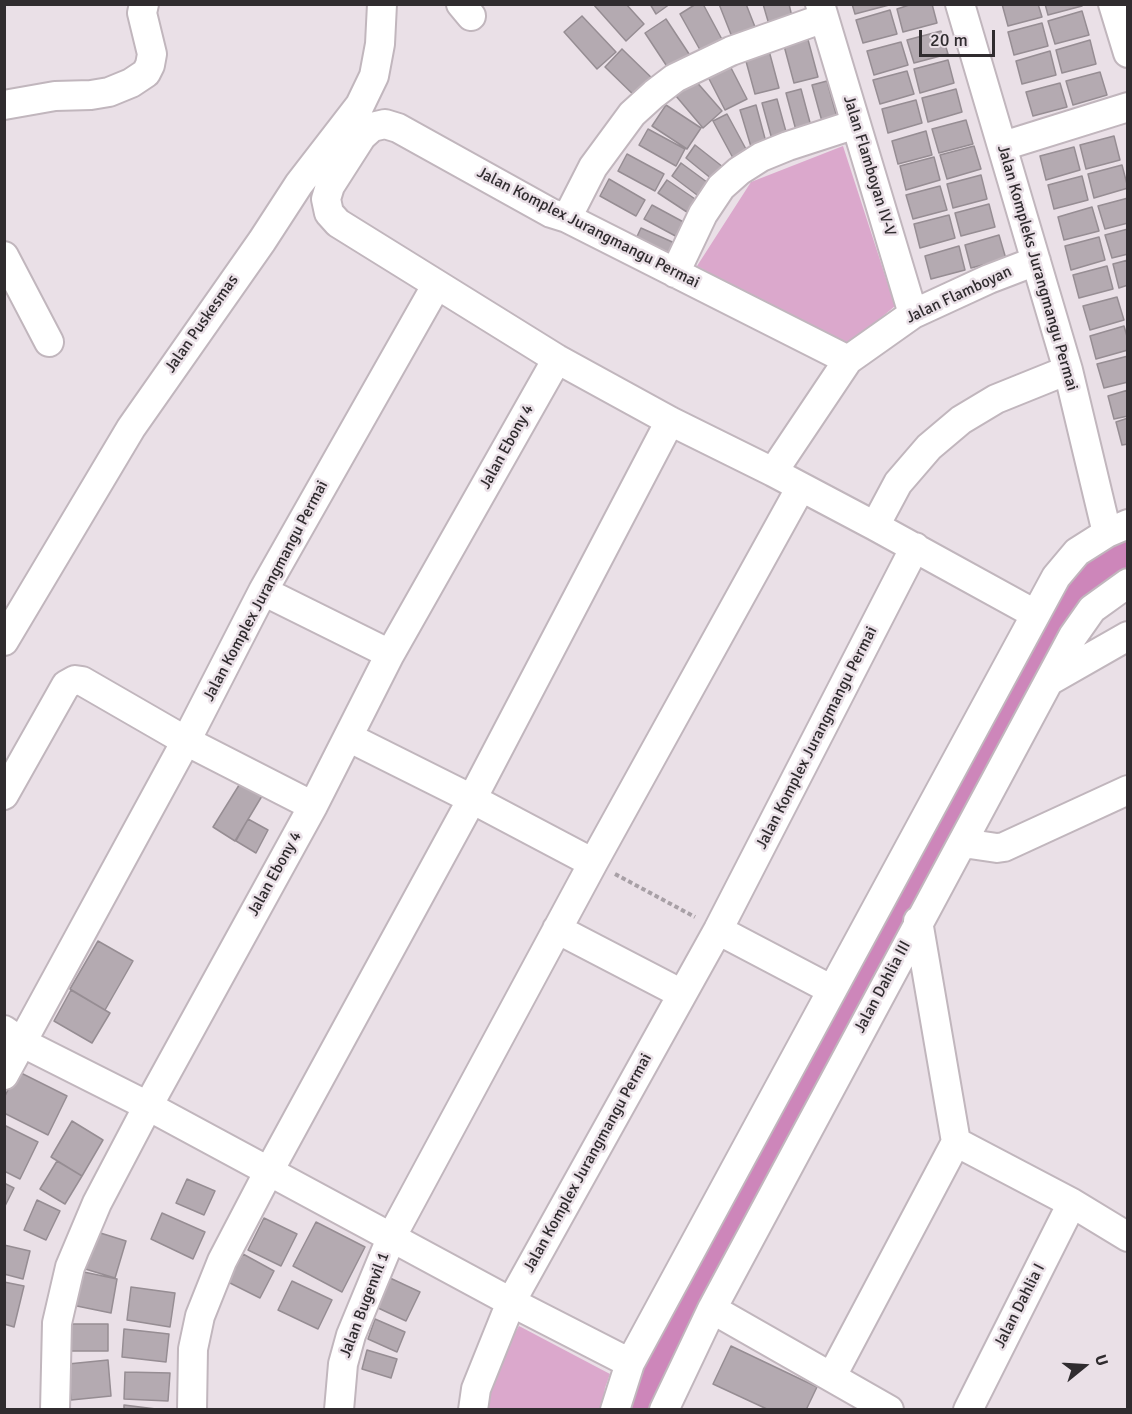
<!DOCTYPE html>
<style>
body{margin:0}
#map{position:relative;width:1132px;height:1414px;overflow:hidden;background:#eae0e7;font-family:Signika,sans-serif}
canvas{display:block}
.frame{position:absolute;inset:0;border:6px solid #302c2f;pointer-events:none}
.north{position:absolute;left:1054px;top:1336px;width:60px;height:60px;-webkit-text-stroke:4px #eae0e7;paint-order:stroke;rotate:72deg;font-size:16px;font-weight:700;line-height:24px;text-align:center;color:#302c2f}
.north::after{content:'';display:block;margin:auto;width:21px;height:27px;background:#302c2f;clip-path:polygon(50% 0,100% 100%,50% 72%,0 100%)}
.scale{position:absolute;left:919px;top:30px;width:76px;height:27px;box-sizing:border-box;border:3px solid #302c2f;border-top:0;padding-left:8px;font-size:18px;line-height:21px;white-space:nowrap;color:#302c2f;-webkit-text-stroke:4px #eae0e7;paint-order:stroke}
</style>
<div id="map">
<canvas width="1132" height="1414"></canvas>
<div class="frame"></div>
<div class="north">U</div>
<div class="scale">20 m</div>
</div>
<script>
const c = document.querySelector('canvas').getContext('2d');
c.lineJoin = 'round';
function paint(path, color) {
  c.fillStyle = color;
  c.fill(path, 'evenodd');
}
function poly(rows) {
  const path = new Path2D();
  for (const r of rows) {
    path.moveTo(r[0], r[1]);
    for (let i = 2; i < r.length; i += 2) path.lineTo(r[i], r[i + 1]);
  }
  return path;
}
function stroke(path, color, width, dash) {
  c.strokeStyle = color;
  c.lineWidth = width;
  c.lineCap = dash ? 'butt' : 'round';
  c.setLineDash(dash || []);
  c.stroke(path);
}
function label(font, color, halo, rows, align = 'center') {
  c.font = font + ' Signika,sans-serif';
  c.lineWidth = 5;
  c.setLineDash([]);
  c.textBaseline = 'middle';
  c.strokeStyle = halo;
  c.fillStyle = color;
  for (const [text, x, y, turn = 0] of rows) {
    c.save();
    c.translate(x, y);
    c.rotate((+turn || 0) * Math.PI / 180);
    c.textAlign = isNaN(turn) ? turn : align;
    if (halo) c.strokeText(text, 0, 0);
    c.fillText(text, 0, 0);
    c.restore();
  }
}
paint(poly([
 [843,146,895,306,845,348,697,266,751,182],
 [519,1326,610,1374,605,1388,602,1409,487,1409,485,1386]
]), '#dba8cc');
stroke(poly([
 [635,1410,1064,607,1089,577,1128,553]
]), '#cd86ba', 27);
const building = poly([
 [593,4,626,4,644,24,626,41,593,4],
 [650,4,670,4,656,14,650,4],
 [696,4,703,4,725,45,704,57,680,14,696,4],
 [719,4,746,4,757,32,734,42,719,4],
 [763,4,789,4,793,21,770,28,763,4],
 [852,4,889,4,889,5,855,14,852,4],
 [912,4,932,4,937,23,903,32,897,9,912,4],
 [1002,4,1038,4,1042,17,1008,26,1002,4],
 [1045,4,1081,4,1082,6,1048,15,1045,4],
 [890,10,897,34,863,43,856,20,890,10],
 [1082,11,1089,35,1055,44,1048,21,1082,11],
 [582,16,616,52,597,69,564,32,582,16],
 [666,19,693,60,672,74,645,33,666,19],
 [1042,23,1048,46,1014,55,1008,32,1042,23],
 [941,31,948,54,914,63,907,40,941,31],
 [807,36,818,77,794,83,783,42,807,36],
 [1090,40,1096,64,1062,73,1056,50,1090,40],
 [901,42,908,65,874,75,867,51,901,42],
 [768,47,779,88,755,94,744,54,768,47],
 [622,49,658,84,641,102,605,67,622,49],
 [1050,51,1056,75,1022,84,1016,61,1050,51],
 [948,60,954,83,920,93,914,69,948,60],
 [728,62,747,99,725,110,706,73,728,62],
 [907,71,914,94,880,104,873,80,907,71],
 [1100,72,1107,95,1073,105,1066,81,1100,72],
 [694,79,722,111,703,128,676,96,694,79],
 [827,81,838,121,823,125,812,85,827,81],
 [1060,83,1067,107,1033,116,1026,92,1060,83],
 [801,89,812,130,797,134,786,93,801,89],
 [956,89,962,112,928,122,922,98,956,89],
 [777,99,788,139,773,143,762,103,777,99],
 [916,100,922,123,888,133,882,109,916,100],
 [666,105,701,128,687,149,652,126,666,105],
 [756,105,767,146,752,150,740,110,756,105],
 [727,114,747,151,733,158,713,121,727,114],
 [966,120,973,144,939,153,932,129,966,120],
 [648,129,685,149,676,166,639,145,648,129],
 [926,131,932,155,898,164,892,141,926,131],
 [1114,136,1120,160,1086,169,1080,145,1114,136],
 [695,145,728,171,718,184,686,158,695,145],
 [974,146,981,169,947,179,940,155,974,146],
 [1074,147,1080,170,1046,180,1040,156,1074,147],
 [627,154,664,174,655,191,618,171,627,154],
 [934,157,940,180,906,190,900,166,934,157],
 [681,163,715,188,705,201,672,176,681,163],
 [1122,165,1128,188,1094,198,1088,174,1122,165],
 [981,175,987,199,953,208,947,184,981,175],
 [1082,176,1088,200,1054,209,1048,185,1082,176],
 [609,179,645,200,636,216,600,196,609,179],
 [667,180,701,203,693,216,658,193,667,180],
 [940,186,947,210,913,219,906,195,940,186],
 [1128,198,1128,223,1105,229,1098,206,1128,198],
 [989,204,995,227,961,236,955,213,989,204],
 [652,205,689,225,681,239,644,219,652,205],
 [1092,207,1099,231,1064,240,1058,217,1092,207],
 [949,215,955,238,920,248,914,224,949,215],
 [641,228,679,245,673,260,634,243,641,228],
 [1128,229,1128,254,1112,258,1105,235,1128,229],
 [999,235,1006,259,971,268,965,245,999,235],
 [1099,237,1105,260,1071,270,1065,246,1099,237],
 [959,246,965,270,931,279,925,256,959,246],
 [1128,260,1128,285,1119,288,1113,264,1128,260],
 [1107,266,1113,289,1079,298,1073,275,1107,266],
 [1117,297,1124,320,1090,330,1083,306,1117,297],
 [1124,326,1128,340,1128,350,1096,359,1090,336,1124,326],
 [1128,356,1128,382,1104,388,1097,364,1128,356],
 [1128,390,1128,416,1114,419,1108,396,1128,390],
 [1128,418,1128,444,1122,445,1116,422,1128,418],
 [241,782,262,796,235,841,213,827,241,782],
 [248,819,268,830,256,853,236,841,248,819],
 [98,941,133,961,105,1010,70,989,98,941],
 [71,990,110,1013,92,1043,54,1021,71,990],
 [17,1071,67,1096,48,1135,4,1113,4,1098,17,1071],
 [72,1121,103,1140,82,1176,51,1157,72,1121],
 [4,1125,38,1142,20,1179,4,1171,4,1125],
 [57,1161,82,1176,65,1204,40,1189,57,1161],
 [187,1179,215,1191,204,1215,176,1203,187,1179],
 [4,1183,14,1188,4,1208,4,1183],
 [37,1200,60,1211,46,1240,24,1230,37,1200],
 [162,1213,205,1232,193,1259,151,1239,162,1213],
 [264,1218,297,1234,281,1266,248,1250,264,1218],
 [316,1222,365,1247,342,1292,293,1266,316,1222],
 [94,1231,126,1241,115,1278,82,1268,94,1231],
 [4,1245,30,1251,23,1279,4,1274,4,1245],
 [243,1254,274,1271,260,1298,228,1282,243,1254],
 [79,1271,117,1279,111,1313,72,1305,79,1271],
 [390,1278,420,1292,406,1321,376,1307,390,1278],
 [292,1281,332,1300,318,1329,278,1310,292,1281],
 [4,1282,24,1286,14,1327,4,1324,4,1282],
 [131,1287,175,1293,170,1327,127,1320,131,1287],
 [375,1319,405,1332,397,1352,368,1339,375,1319],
 [69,1324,108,1324,108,1351,69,1351,69,1324],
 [124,1329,169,1334,166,1362,122,1357,124,1329],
 [731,1346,817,1387,806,1410,769,1410,713,1384,731,1346],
 [367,1350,397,1359,391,1378,362,1369,367,1350],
 [108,1360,111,1396,71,1400,68,1364,108,1360],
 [125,1372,170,1373,168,1401,124,1399,125,1372],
 [124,1405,164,1410,124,1410,124,1405]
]);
paint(building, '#b4aab1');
stroke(building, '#968d93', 1.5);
const street = poly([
 [461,4,471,16],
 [820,4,913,314],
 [960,4,1068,370,1107,533],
 [1113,4,1128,53],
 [4,105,55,96,91,95,109,92,131,83,146,73,150,65,152,54,142,13,144,4],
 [1003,146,1128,107],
 [567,218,593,167,632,114,654,94,675,78,731,51,824,18],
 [4,256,49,342],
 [675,273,703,214,721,187,739,171,761,157,788,146,856,124],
 [848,360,567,218,551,213,398,128,385,124,372,127,362,136,330,186,326,199,329,213,338,223,557,359,670,421,773,472,875,526,1035,614],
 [773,472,848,360,913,314,989,279,1036,261],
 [875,526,898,483,929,447,961,420,996,399,1068,370],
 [263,591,390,654],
 [4,641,131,428,262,241,299,184,360,105,374,76,380,44,382,4],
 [1049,681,1128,636],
 [348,737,472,799,593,863],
 [4,795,66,685,75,680,82,681,186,741,313,806],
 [963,843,997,848,1004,847,1128,790],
 [918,921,956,1142],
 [557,929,682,994],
 [718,930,832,990],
 [4,1030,23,1043,148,1106,511,1302,630,1363],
 [4,1075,186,741,263,591,436,286],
 [956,1142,1072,1203,1128,1237],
 [712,1309,889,1410],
 [832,1376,956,1142],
 [55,1410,57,1323,70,1267,97,1203,148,1106,313,806,390,654,557,359],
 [192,1410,193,1349,200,1316,222,1261,269,1171,472,799,670,421],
 [339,1410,343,1364,351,1335,392,1236,593,863,801,487],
 [473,1410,476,1389,511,1302,718,930,915,547],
 [615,1410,630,1363,1056,577,1077,552,1107,533,1128,524],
 [664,1410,712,1309,1073,636,1092,609,1128,583],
 [968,1410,1072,1203]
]);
stroke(street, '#c1b6bd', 32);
stroke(poly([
 [615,874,695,917]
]), '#a8a0a6', 4, [4.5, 3]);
stroke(street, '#fff', 28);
label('16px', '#302c2f', '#eae0e7', [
 ["Jalan Flamboyan IV-V",869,166,73],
 ["Jalan Komplex Jurangmangu Permai",588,228,27],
 ["Jalan Kompleks Jurangmangu Permai",1037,268,74],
 ["Jalan Flamboyan",959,295,-25],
 ["Jalan Puskesmas",202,324,-55],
 ["Jalan Ebony 4",507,447,-61],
 ["Jalan Komplex Jurangmangu Permai",266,591,-62],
 ["Jalan Komplex Jurangmangu Permai",817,738,-63],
 ["Jalan Ebony 4",275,874,-61],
 ["Jalan Dahlia III",883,987,-62],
 ["Jalan Komplex Jurangmangu Permai",588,1163,-61],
 ["Jalan Bugenvil 1",365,1305,-69],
 ["Jalan Dahlia I",1020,1306,-63]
]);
</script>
